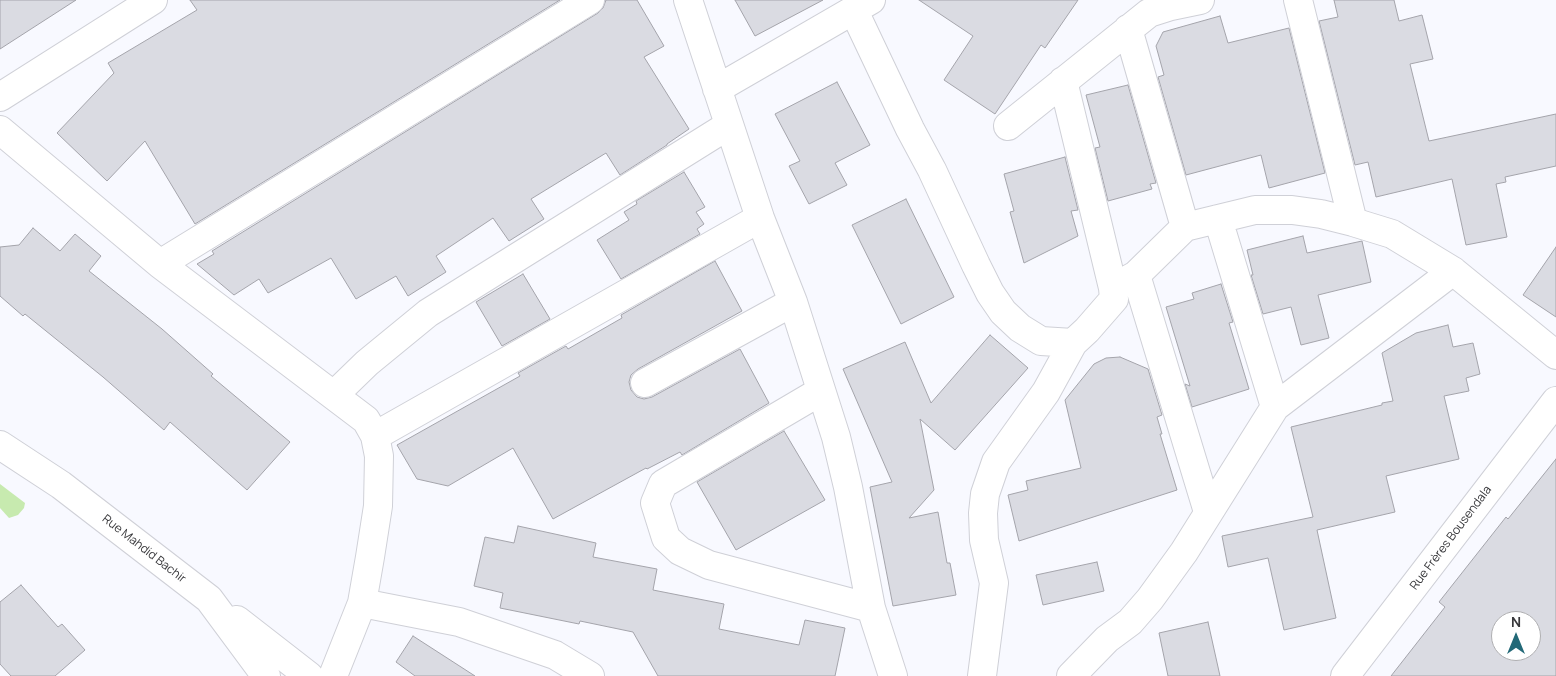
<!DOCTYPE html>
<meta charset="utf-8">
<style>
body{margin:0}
#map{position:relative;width:1556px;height:676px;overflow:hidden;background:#f8f9ff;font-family:Manrope,sans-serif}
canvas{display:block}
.north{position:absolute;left:1491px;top:611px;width:50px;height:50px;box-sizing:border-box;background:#fff;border:1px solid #afafb1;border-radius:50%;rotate:0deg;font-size:14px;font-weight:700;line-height:20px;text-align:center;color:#38383b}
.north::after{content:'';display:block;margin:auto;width:18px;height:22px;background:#236978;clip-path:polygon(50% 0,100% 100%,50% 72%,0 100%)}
</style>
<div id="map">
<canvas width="1556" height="676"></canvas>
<div class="north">N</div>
</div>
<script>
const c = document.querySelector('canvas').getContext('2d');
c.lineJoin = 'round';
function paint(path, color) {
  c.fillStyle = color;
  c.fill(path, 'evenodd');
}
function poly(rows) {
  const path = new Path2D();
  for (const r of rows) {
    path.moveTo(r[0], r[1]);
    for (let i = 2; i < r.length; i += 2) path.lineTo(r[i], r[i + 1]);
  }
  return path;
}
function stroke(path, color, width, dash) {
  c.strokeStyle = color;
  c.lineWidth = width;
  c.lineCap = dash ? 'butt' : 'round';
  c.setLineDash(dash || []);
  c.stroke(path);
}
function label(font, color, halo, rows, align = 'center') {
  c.font = font + ' Manrope,sans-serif';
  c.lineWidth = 4.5;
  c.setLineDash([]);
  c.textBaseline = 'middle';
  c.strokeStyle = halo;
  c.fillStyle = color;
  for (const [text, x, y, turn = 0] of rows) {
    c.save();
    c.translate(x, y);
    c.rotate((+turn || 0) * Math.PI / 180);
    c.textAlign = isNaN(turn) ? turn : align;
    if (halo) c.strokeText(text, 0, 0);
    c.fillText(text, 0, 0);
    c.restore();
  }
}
paint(poly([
 [0,484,25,503,24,508,18,515,9,518,0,508]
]), '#c7eaaf');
const building = poly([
 [0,0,76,0,0,49,0,0],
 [190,0,560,0,195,224,145,141,107,181,57,133,114,73,108,63,197,10,190,0],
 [606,0,637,0,664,46,644,57,689,129,667,144,667,145,620,175,606,153,531,199,544,219,509,241,493,218,436,256,446,272,408,296,396,276,356,299,331,258,268,293,259,279,234,295,197,264,214,254,212,251,598,13,603,8,606,0],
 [735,0,823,0,755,36,735,0],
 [919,0,1078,0,1045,48,1041,45,995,114,944,80,973,36,919,0],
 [1334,0,1394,0,1399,21,1422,15,1433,59,1410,64,1429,141,1556,114,1556,166,1505,177,1506,182,1496,184,1507,237,1466,245,1452,179,1376,197,1368,162,1355,165,1319,21,1338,17,1334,0],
 [1220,16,1228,43,1289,28,1325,173,1269,188,1261,155,1186,175,1158,77,1164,75,1156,46,1163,32,1220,16],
 [837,82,870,145,835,163,847,185,809,204,789,166,800,161,775,114,837,82],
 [1128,85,1156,183,1150,184,1152,189,1108,201,1095,148,1100,147,1086,95,1128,85],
 [1065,157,1078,210,1071,211,1078,236,1024,263,1010,212,1014,211,1004,174,1065,157],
 [684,172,705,207,696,212,704,224,697,229,700,234,621,279,597,240,629,220,624,212,637,204,636,201,684,172],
 [906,199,954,297,901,324,852,225,906,199],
 [33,228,60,251,75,234,101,256,89,271,162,329,213,374,211,376,290,442,247,490,170,422,164,430,103,377,25,314,23,316,0,296,0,247,19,245,33,228],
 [1303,236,1307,253,1362,241,1371,282,1318,295,1329,338,1301,345,1291,307,1263,314,1251,275,1253,275,1247,250,1303,236],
 [1556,247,1556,317,1523,295,1556,247],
 [715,261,742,311,638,369,631,375,629,382,631,390,637,397,644,399,652,397,740,349,769,403,682,455,680,452,647,469,646,468,553,519,513,448,448,486,417,479,397,445,520,376,518,373,566,346,568,349,622,318,621,315,715,261],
 [523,274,550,319,502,346,476,302,523,274],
 [1221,284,1233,322,1229,323,1249,389,1192,407,1185,384,1190,386,1166,307,1194,299,1192,293,1221,284],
 [1448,325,1453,347,1473,343,1480,374,1466,378,1469,391,1444,396,1459,459,1386,476,1395,512,1317,530,1336,618,1284,630,1268,558,1228,567,1222,536,1313,517,1291,427,1382,405,1382,403,1393,401,1382,353,1416,333,1448,325],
 [990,335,1028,368,955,450,920,419,934,490,909,518,938,512,947,563,950,563,956,595,893,606,870,487,892,482,843,369,905,342,931,403,990,335],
 [1120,357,1148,369,1162,415,1157,417,1162,434,1160,434,1177,490,1019,541,1008,495,1028,490,1026,481,1081,468,1065,400,1094,364,1106,358,1120,357],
 [784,431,825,500,736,550,697,482,784,431],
 [1556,459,1556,676,1391,676,1445,607,1439,602,1506,517,1508,519,1556,459],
 [1501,621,1531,621,1531,651,1501,651,1501,621],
 [518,526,596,543,593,557,657,569,653,590,724,604,719,629,799,645,805,620,845,628,835,676,658,676,633,632,580,621,579,624,500,608,503,593,474,586,485,537,514,543,518,526],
 [1097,562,1104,591,1043,605,1036,575,1097,562],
 [21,585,58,627,62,624,85,650,55,676,11,676,0,664,0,602,21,585],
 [1208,622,1220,676,1168,676,1159,633,1208,622],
 [413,636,475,676,415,676,396,662,413,636]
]);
paint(building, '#dadbe2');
stroke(building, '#a4a4ab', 1);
const minor = poly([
 [688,0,760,218,793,302,836,437,848,487,871,608,893,676],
 [1298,0,1353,222],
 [854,11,910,129,932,170,976,265,990,293,1003,312,1020,328,1041,341,1073,343],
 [1128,29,1185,227],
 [1063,81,1113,288],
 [717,89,871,0],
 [0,97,153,0],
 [1008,126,1149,13,1171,6,1200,0],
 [0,130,160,264,366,420,375,436,379,456,378,506,370,557,362,603,333,676],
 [1218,219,1275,407],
 [160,264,590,0],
 [1136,275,1208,512],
 [645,383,793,302],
 [821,391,663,484,655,503,666,538,680,551,709,565,871,608],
 [334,395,367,363,428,313,729,125],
 [375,436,760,218],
 [0,445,61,485,209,599,266,676],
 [362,603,459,622,555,655,590,676],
 [237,620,309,676],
 [982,676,994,583,984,540,983,513,985,494,996,462,1046,392,1073,343,1087,330,1114,299,1113,288,1136,275,1185,227,1255,210,1292,210,1321,214,1353,222,1392,234,1453,271,1556,355],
 [1071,676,1107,639,1130,622,1150,599,1184,552,1275,407,1453,271],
 [1345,676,1556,401]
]);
stroke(minor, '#cfd0d7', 30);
stroke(minor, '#fff', 28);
label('12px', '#38383b', '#fff', [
 ["Rue Frères Bousendala",1451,538,-53],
 ["Rue Mahdid Bachir",144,549,38]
]);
</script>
